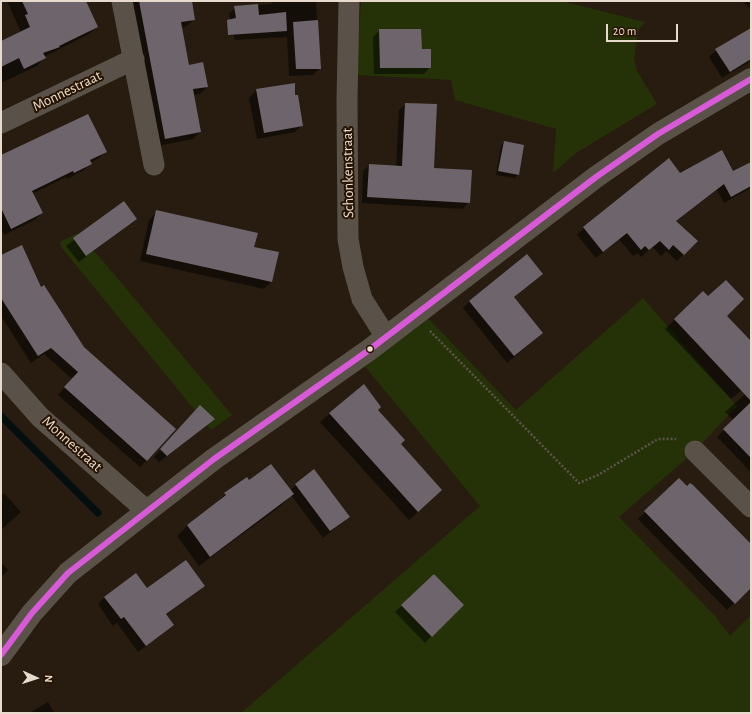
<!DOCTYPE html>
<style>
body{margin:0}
#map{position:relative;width:752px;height:714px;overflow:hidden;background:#271c0f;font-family:"Alegreya Sans",sans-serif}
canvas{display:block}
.frame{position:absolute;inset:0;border:2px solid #e8dacc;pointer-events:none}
.north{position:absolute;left:16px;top:658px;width:40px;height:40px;-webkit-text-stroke:3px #271400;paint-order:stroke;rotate:93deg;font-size:11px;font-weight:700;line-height:16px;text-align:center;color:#e8dacc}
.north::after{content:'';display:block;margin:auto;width:14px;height:18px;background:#e8dacc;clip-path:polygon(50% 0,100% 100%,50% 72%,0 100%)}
.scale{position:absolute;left:606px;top:24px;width:72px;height:18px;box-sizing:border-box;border:2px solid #e8dacc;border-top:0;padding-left:5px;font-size:12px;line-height:14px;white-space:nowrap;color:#e8dacc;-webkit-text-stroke:3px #271400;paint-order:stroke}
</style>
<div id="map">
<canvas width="752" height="714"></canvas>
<div class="frame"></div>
<div class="north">N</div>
<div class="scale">20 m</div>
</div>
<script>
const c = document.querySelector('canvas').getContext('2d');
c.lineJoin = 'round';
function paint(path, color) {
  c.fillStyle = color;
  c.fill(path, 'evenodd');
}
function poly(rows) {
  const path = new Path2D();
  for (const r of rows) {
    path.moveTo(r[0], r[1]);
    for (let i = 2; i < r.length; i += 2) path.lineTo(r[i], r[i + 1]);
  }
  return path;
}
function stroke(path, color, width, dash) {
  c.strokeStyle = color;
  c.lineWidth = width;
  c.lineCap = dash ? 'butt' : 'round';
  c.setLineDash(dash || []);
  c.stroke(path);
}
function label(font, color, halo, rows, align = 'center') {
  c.font = font + ' "Alegreya Sans",sans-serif';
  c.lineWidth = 4;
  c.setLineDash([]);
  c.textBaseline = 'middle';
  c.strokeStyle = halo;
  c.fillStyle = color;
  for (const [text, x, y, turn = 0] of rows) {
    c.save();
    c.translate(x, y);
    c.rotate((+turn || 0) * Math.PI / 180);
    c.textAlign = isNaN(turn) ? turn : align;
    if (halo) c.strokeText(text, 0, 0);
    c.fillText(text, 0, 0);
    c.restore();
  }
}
paint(poly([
 [361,1,562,1,645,22,638,31,634,59,637,71,657,104,576,153,553,173,556,129,455,100,451,80,356,75],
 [77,233,103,261,232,415,211,430,61,247,60,242],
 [643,298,737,406,695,451,619,517,716,617,730,636,751,615,751,713,241,713,480,506,363,364,427,317,516,410]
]), '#253207');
paint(poly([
 [7,1,85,1,97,26,89,34,44,57,37,66,1,83,1,42,21,32],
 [131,1,190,1,194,19,187,26,181,28,188,66,207,87,200,94,193,95,200,132,193,139,158,146],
 [272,1,316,1,320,68,313,75,289,76,287,37,235,40,229,14,236,7,272,4],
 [742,1,751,1,751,9],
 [751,29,751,61,722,78,709,57,716,50],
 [380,30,430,67,424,74,374,74,373,37],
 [256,90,294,96,302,125,295,132,257,139,249,98],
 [406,104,433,168,469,202,463,209,362,203,363,171,370,165,396,166,399,110],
 [504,142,518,175,515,178,496,175,501,146],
 [106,151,99,158,90,163,84,170,67,179,66,177,32,194,42,213,35,220,4,235,1,228,1,159],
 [751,163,751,188,724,203,717,190,675,222,696,241,677,261,666,251,661,256,652,247,641,257,638,253,633,256,619,239,596,258,577,235,584,228,680,174,733,172],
 [124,202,135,219,79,262,66,246],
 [156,213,253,248,278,253,271,282,264,289,140,261,149,220],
 [1,256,40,288,83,348,147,460,140,467,58,395,72,379,44,354,31,363,1,316],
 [542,274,513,298,542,333,507,363,463,308,470,301],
 [703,292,751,343,751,382,731,399,665,329],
 [363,385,432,499,409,520,320,422],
 [751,389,751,472,717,437,734,420,725,412],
 [193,413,214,419,159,462,154,457],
 [314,471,349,517,323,538,291,495,282,505,199,566,177,536,187,526,215,505,225,494,247,478,249,481,290,490],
 [679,479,751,545,751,587,727,610,638,519],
 [4,493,21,512,1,530,1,496],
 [1,562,8,570,1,577],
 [434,575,462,605,425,643,395,612],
 [203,586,166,615,173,625,138,652,117,623,113,626,98,604,105,597,146,590],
 [48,702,54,713,29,713]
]), '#0007');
stroke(poly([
 [1,416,98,513]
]), '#050e0e', 7);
paint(poly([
 [22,1,86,1,98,27,59,46,60,47,43,53,46,58,24,69,19,58,1,67,1,41,30,27,25,15,28,14],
 [139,1,192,1,195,20,181,22,189,65,203,62,208,87,193,89,201,132,165,139],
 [258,4,259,15,286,12,287,31,228,35,227,20,236,18,234,6],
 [318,20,321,69,296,69,293,22],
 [751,28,751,59,730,72,715,49],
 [379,29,421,29,422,49,431,49,431,68,380,68],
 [295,83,295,95,298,95,303,126,264,133,256,89],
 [405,103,437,104,434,168,472,170,470,203,367,197,369,164,402,166],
 [88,114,107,152,90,160,92,164,74,173,73,171,32,191,43,213,11,229,1,208,1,155],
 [504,141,524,145,519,175,498,171],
 [722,150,733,171,751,162,751,186,731,197,724,184,676,221,698,241,684,255,673,245,669,250,660,241,649,250,645,246,641,250,627,233,603,252,583,227,669,158,680,173],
 [124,201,137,219,86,256,73,238],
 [156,210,258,233,254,247,279,252,272,282,146,254],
 [22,245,41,287,44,285,84,347,176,429,147,461,64,387,78,372,51,348,38,356,1,298,1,255],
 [527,254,543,274,514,297,543,333,514,356,469,301],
 [726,280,744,299,727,316,751,341,751,401,674,319,703,291,708,296],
 [364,384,381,407,378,410,405,440,401,444,442,490,418,512,329,413],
 [751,402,751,458,723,429],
 [200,405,215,419,167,456,160,449],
 [271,464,294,494,210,557,187,525,226,495,224,493,247,477,249,480],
 [314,469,350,517,330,531,295,484],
 [679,478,687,486,690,483,693,485,751,544,751,588,735,604,644,511],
 [186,560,205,586,166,614,174,625,146,646,124,617,121,619,104,597,136,573,147,588],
 [434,574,464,605,432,637,401,605]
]), '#6e656c');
stroke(poly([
 [430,331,579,483,598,475,658,439,676,439]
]), '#5d544b', 2.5, [2, 2]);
stroke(poly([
 [122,1,154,165],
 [349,1,347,100,348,239,353,267,362,299,386,337],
 [1,123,134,59],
 [1,373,40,417,147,511],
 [695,451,751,507]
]), '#5a5248', 21);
stroke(poly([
 [1,655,32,613,68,573,147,511,214,459,369,350,596,177,658,134,751,79]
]), '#5a5248', 22);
stroke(poly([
 [1,655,32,613,68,573,214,459,369,350,596,177,658,134,751,79]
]), '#d95ad9', 6);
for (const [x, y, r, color] of [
 [370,349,3.5,"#e8dacc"]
]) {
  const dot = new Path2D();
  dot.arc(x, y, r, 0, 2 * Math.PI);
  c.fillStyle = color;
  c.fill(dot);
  stroke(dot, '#271400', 1.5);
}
label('15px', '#e8dacc', '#271400', [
 ["Monnestraat",67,91,-26],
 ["Schonkenstraat",348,173,-91],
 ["Monnestraat",72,444,42]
]);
</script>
